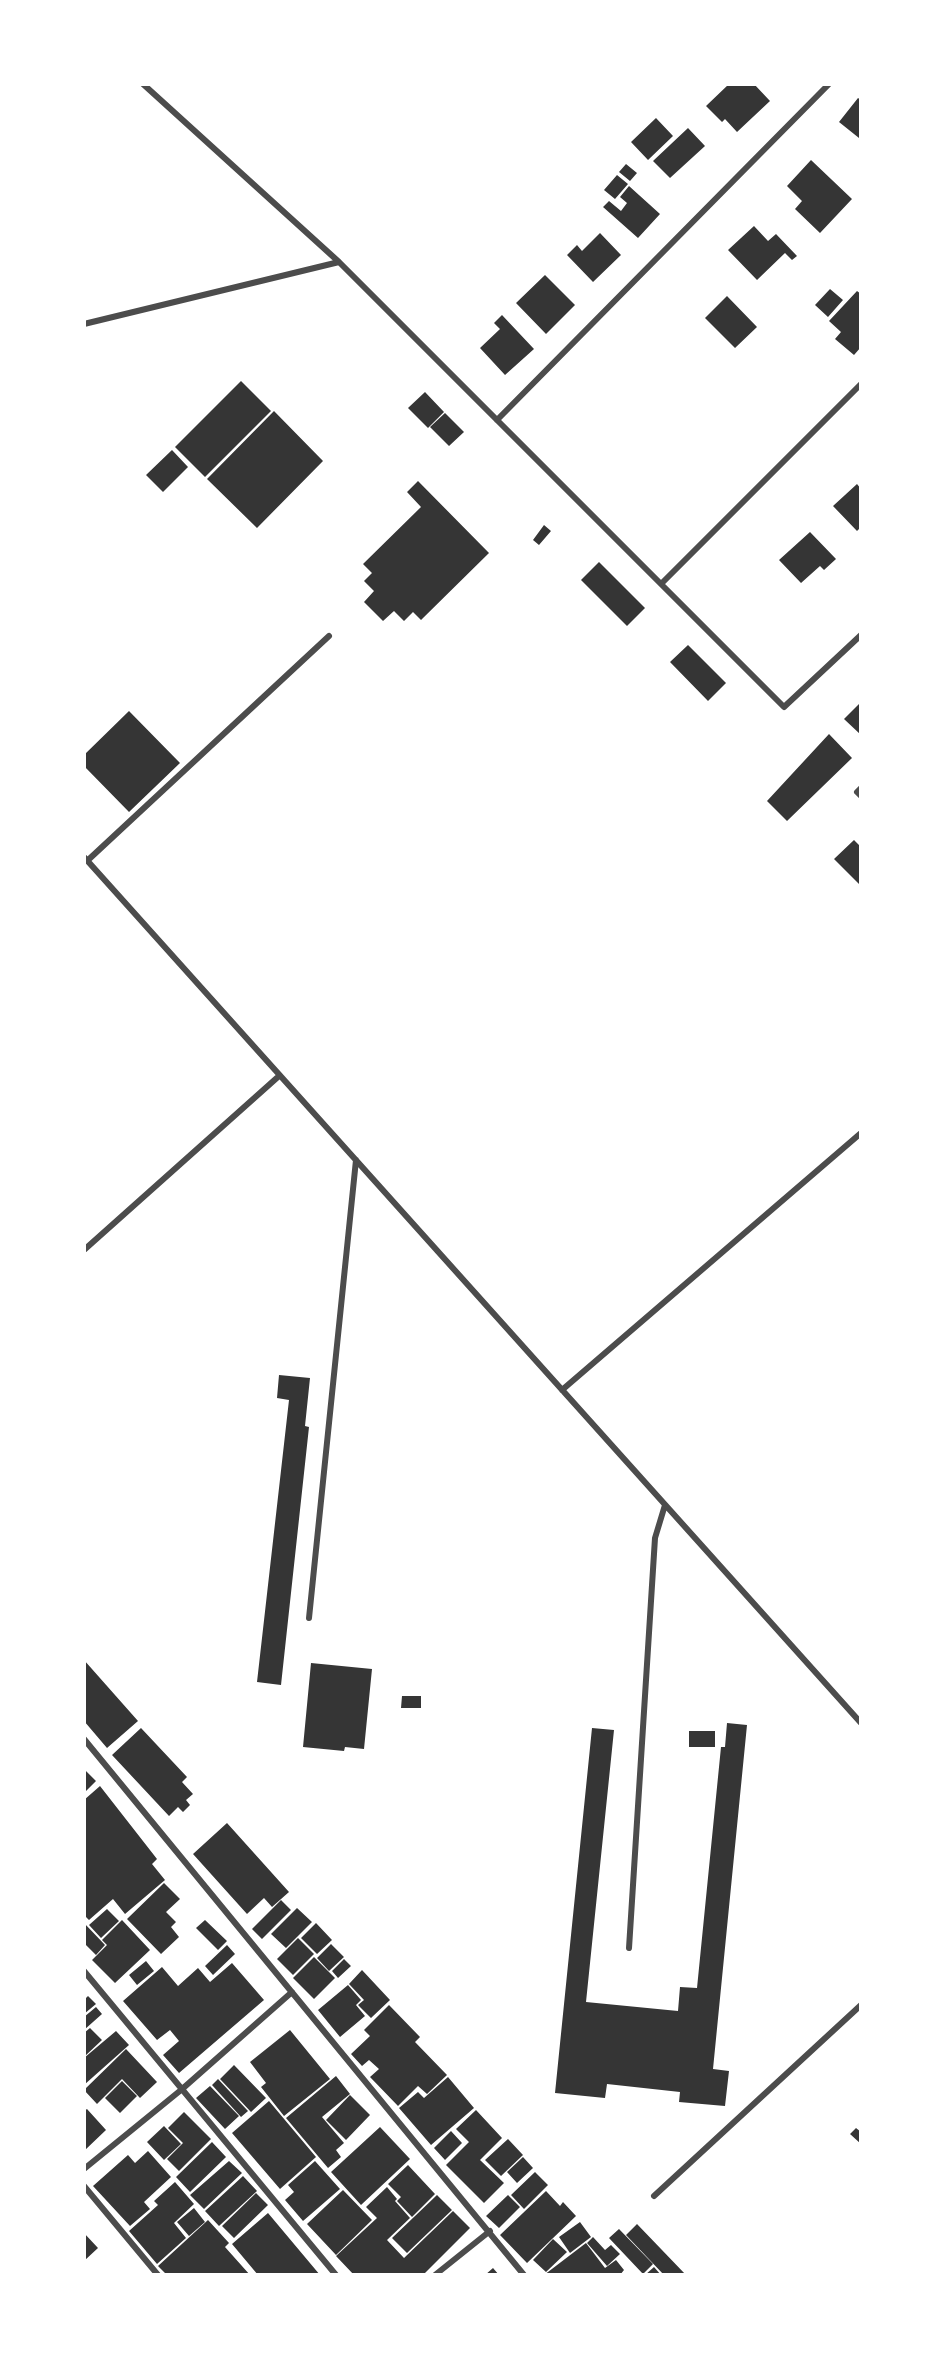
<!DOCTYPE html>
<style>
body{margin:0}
#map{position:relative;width:945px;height:2359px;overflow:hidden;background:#fff;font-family:"PT Sans",sans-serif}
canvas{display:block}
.frame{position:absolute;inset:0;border:86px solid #fff;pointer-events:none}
</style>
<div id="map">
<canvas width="945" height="2359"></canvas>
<div class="frame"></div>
</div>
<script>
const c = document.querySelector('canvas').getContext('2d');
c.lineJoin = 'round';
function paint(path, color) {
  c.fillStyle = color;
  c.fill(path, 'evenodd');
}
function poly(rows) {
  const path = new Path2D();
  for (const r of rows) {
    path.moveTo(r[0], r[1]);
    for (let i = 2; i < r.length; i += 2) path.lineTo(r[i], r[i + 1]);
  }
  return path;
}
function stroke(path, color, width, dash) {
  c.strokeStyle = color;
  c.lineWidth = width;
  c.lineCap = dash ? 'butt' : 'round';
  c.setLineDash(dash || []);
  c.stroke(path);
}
paint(poly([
 [729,84,754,84,770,101,737,132,725,119,722,122,706,106],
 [858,98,861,100,861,135,859,138,839,122],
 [656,118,673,136,648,160,631,142],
 [688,128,705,146,670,178,653,161],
 [811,160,852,199,820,233,795,209,802,201,787,186],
 [626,164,637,173,630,181,619,172],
 [617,175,628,184,615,199,604,190],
 [629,186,660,214,638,238,603,207,609,201,621,211,627,203,620,197],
 [754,226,768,241,776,234,797,256,792,260,785,253,757,280,728,250],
 [600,233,621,255,593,282,567,255,577,245,582,251],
 [545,275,575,305,546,334,516,303],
 [830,289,843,300,828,317,815,305],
 [857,291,861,294,861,347,854,355,835,339,841,332,829,321],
 [727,296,757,327,735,348,705,318],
 [502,315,534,349,505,375,480,348,500,329,494,323],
 [241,381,271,411,205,477,175,447],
 [425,392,444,412,428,428,408,408],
 [274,411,323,461,257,528,207,479],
 [445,413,464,432,449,446,430,427],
 [172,450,188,467,163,492,146,475],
 [418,481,489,553,421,620,413,612,404,621,394,611,383,621,364,602,374,591,364,581,372,573,363,564,421,507,407,492],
 [857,484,861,489,861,527,857,531,833,506],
 [544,525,551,531,539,545,533,540],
 [810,532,836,559,824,570,820,566,801,583,779,560],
 [599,562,645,608,627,626,581,580],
 [688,645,726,683,708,701,670,662],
 [861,702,861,735,844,719],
 [129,711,180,763,129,812,84,766,84,755],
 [829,734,852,758,787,821,767,801],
 [854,840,861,847,861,886,834,859],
 [279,1375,310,1378,305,1426,309,1427,281,1685,257,1682,289,1400,277,1398],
 [84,1660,138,1721,107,1748,84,1721],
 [311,1663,372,1669,364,1749,345,1747,344,1751,303,1747],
 [402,1696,421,1696,421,1708,401,1708],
 [727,1723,747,1725,713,2069,729,2071,725,2106,679,2102,680,2092,607,2084,605,2098,555,2093,592,1728,614,1730,586,2002,678,2011,680,1987,697,1988,721,1747,725,1747],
 [141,1728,187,1777,182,1782,193,1794,186,1800,190,1805,183,1812,178,1807,169,1816,112,1755],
 [689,1731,715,1731,715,1747,689,1747],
 [84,1769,96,1781,84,1793],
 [100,1786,157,1859,152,1864,165,1880,125,1914,113,1899,89,1920,86,1917,84,1919,84,1800],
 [227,1823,289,1892,272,1907,264,1898,247,1914,193,1854],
 [164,1883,180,1899,166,1912,176,1922,171,1927,179,1937,161,1954,127,1919],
 [281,1900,291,1910,262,1939,252,1929],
 [297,1908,312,1922,286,1948,271,1934],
 [107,1909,119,1921,101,1938,89,1925],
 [122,1920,150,1950,115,1983,92,1960,107,1945,102,1940],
 [205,1920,227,1941,218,1950,196,1928],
 [316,1923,332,1940,317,1954,301,1938],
 [85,1924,105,1945,96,1955,84,1943],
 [298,1938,314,1954,293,1975,277,1959],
 [331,1944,344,1957,329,1971,317,1958],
 [227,1945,235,1954,213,1975,205,1966],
 [314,1957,335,1978,314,1999,293,1978],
 [344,1959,351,1966,338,1978,332,1971],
 [146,1961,154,1971,137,1985,129,1975],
 [232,1963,264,2000,179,2073,163,2055,179,2041,170,2030,157,2040,123,2001,162,1967,178,1986,198,1968,210,1982],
 [362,1970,390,2000,371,2018,358,2005,364,2000,349,1984],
 [348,1985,361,2000,356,2005,365,2016,340,2037,318,2010],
 [88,1996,96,2004,84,2014,84,2000],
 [389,2005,420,2037,415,2042,447,2075,427,2094,418,2086,398,2106,370,2077,379,2069,369,2060,362,2066,351,2054,370,2036,364,2030],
 [96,2007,102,2014,84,2030,84,2017],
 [90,2028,102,2040,84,2057,84,2033],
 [290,2030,330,2079,284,2116,261,2087,266,2083,250,2062],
 [116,2031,129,2045,84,2085,84,2058],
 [126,2049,157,2082,140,2098,122,2079,97,2104,84,2090],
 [234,2065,266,2098,251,2112,220,2079],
 [336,2076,350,2094,322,2117,344,2143,336,2150,341,2157,328,2168,286,2118],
 [448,2077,474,2108,431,2145,399,2108,418,2092,424,2098],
 [218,2079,248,2111,241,2117,212,2085],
 [122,2081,137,2096,120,2113,105,2098],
 [210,2086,239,2116,225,2129,196,2098],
 [350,2095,370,2115,346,2140,326,2120],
 [269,2101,316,2157,280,2189,232,2133],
 [87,2109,106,2130,84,2151,84,2111],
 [476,2110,502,2138,480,2160,504,2183,484,2203,446,2165,469,2142,456,2129],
 [184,2112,211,2139,179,2171,167,2159,183,2143,168,2128],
 [164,2126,181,2144,164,2160,147,2142],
 [380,2127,410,2159,361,2205,331,2172],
 [856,2128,861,2132,861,2144,850,2134],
 [451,2131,462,2143,445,2160,434,2148],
 [508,2139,523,2155,501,2176,485,2160],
 [212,2142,226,2157,190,2192,176,2177],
 [148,2151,171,2177,144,2202,150,2209,130,2226,93,2186,128,2155,135,2163],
 [523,2157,533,2168,517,2183,507,2172],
 [229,2161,242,2173,204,2209,190,2195],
 [315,2161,340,2189,303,2221,285,2200,294,2192,288,2185],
 [408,2165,435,2194,412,2217,397,2201,401,2197,388,2184],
 [535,2172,548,2185,524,2209,511,2195],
 [243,2176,257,2191,219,2226,205,2211],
 [175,2182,194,2204,174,2223,186,2238,157,2264,129,2231,158,2205,154,2201],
 [387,2187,397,2199,395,2201,410,2218,387,2240,404,2258,453,2211,470,2228,423,2275,419,2273,416,2275,354,2275,336,2256,377,2218,366,2207],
 [343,2190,372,2220,336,2255,307,2224],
 [546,2191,560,2206,563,2202,576,2216,527,2263,500,2235],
 [256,2193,268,2205,234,2238,222,2226],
 [437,2195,452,2210,407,2253,392,2238],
 [508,2195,520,2207,499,2228,486,2216],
 [194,2208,205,2222,189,2236,177,2222],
 [268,2213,320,2275,258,2275,232,2244],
 [208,2220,229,2243,225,2247,250,2275,167,2275,158,2266],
 [580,2222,591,2237,570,2253,559,2237],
 [637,2224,686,2275,664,2275,626,2235],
 [619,2229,653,2264,643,2274,609,2238],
 [84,2233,98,2248,84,2261],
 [593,2237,605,2250,611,2245,620,2254,607,2266,587,2243],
 [553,2239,567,2252,546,2272,533,2260],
 [586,2243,605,2268,616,2260,624,2270,620,2275,544,2275],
 [654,2267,661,2275,645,2275],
 [493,2268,499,2275,485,2275]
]), '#353535');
stroke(poly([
 [143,84,339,262],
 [84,324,339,262,784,707,861,635],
 [497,420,829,84],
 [661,584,861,384],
 [861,788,857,792,861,796],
 [84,857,861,1723],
 [87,861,329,636],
 [84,1250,279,1076],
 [562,1390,861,1133],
 [309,1618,356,1160],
 [84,1739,524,2275],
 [629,1948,655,1538,665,1505],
 [84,1971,336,2275],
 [84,2169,181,2090,292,1992],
 [84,2186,158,2275],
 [654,2196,861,2005],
 [435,2275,490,2231]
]), '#4c4c4c', 6);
</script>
